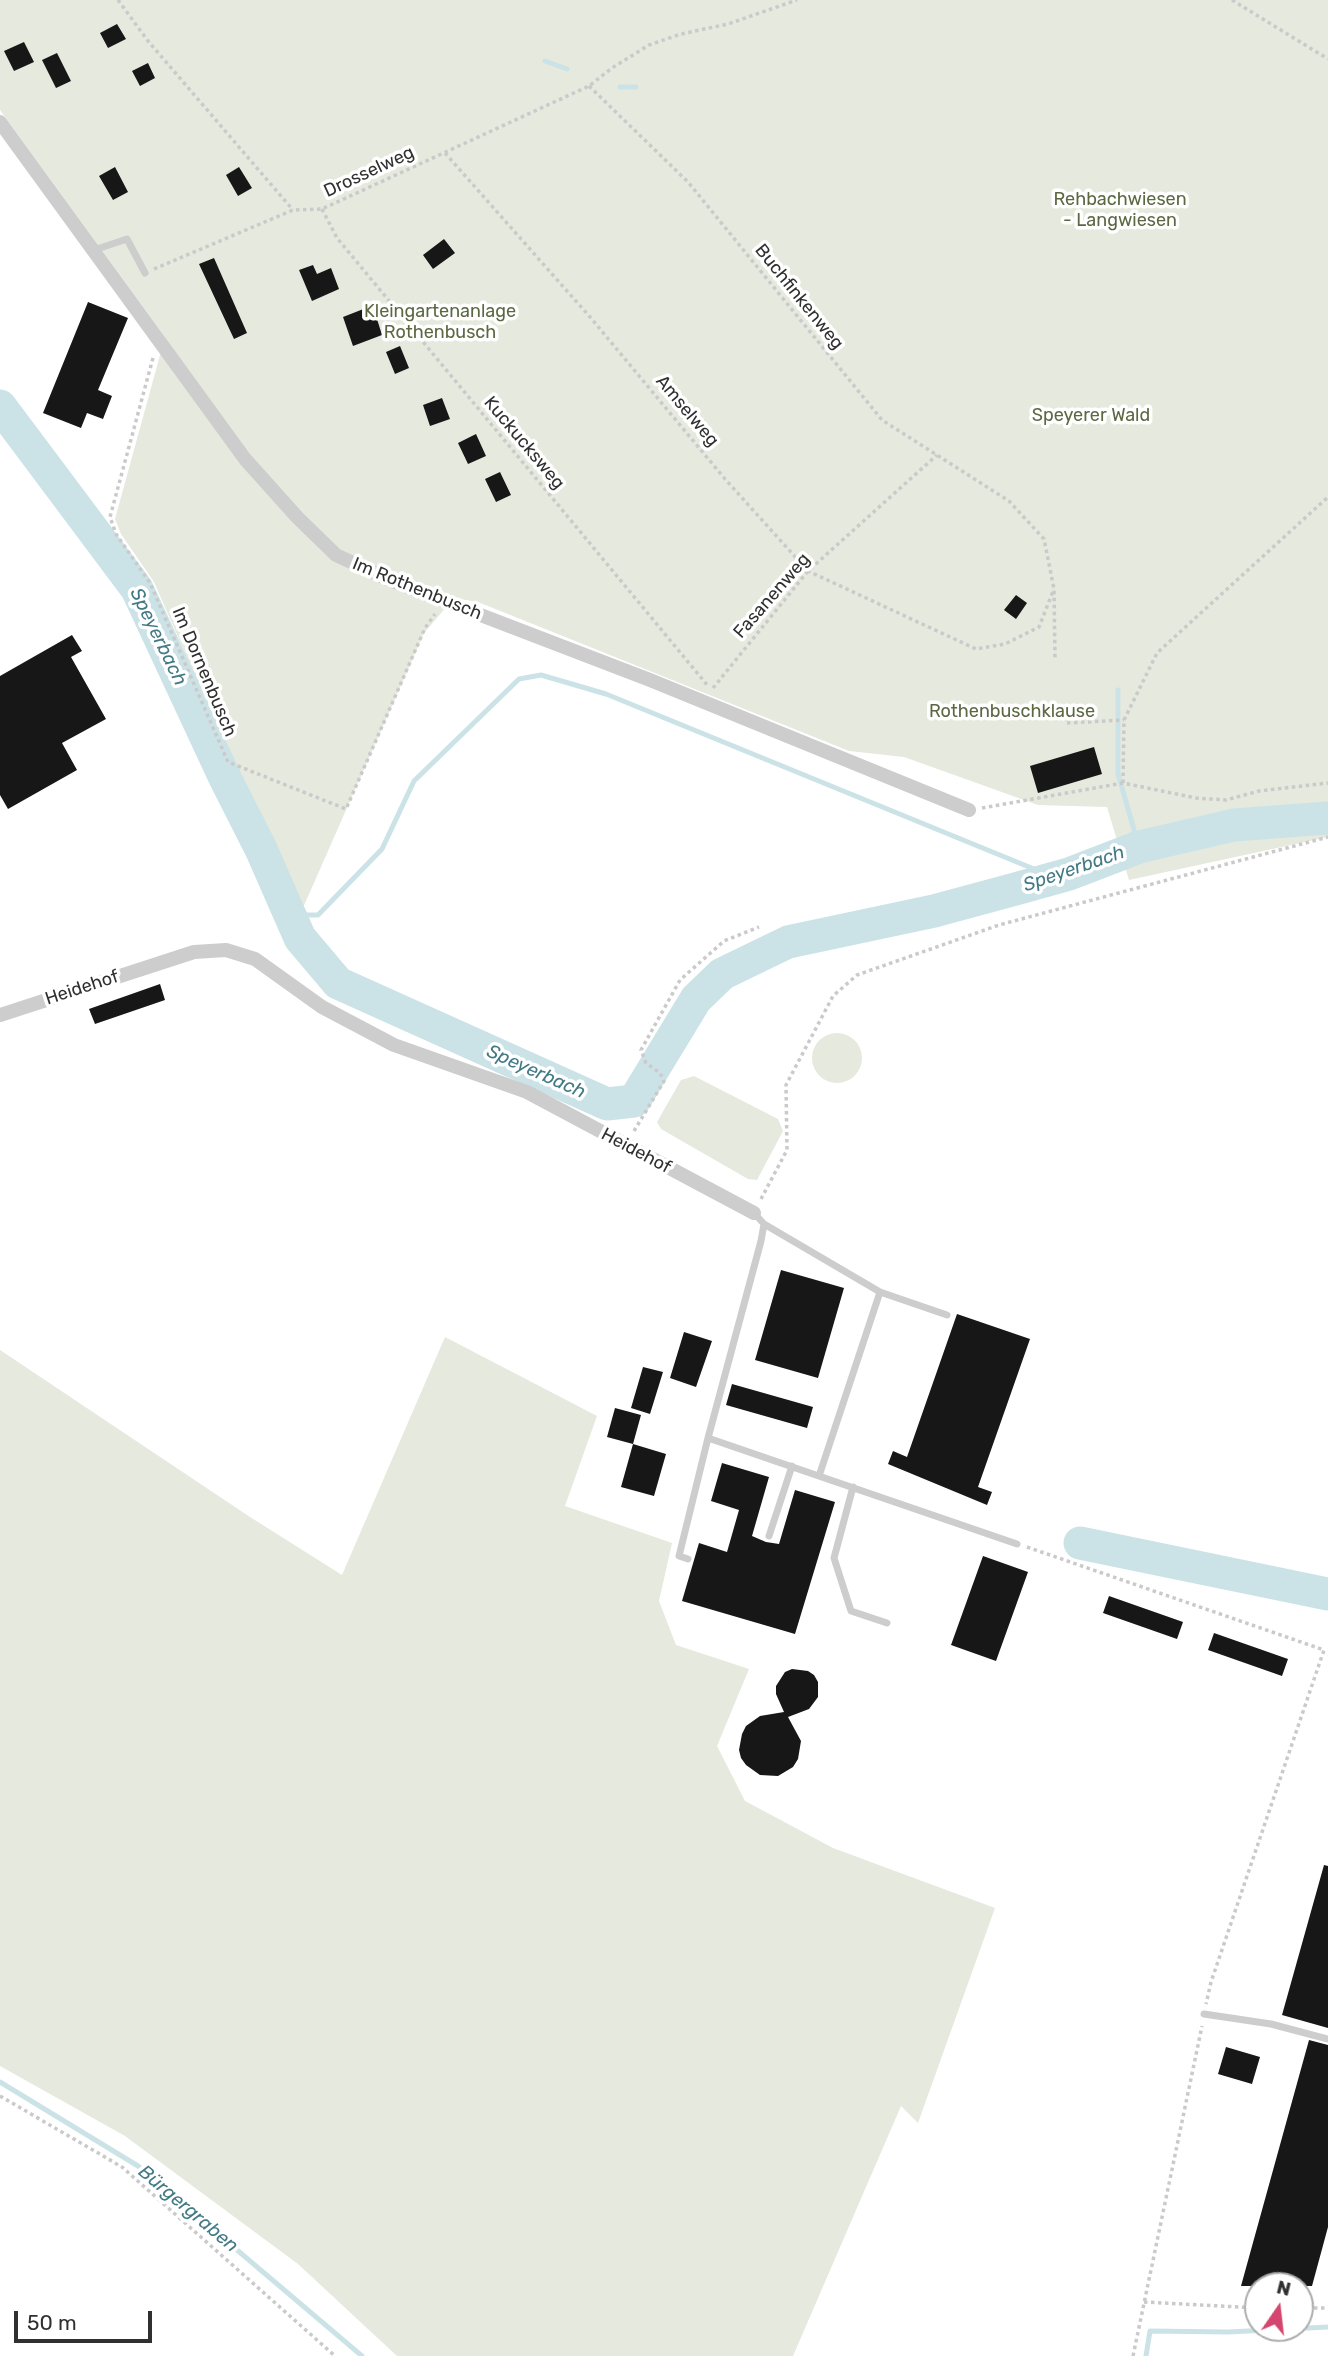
<!DOCTYPE html>
<meta charset="utf-8">
<style>
body{margin:0}
#map{position:relative;width:1328px;height:2356px;overflow:hidden;background:#fff;font-family:Rubik,sans-serif}
canvas{display:block}
.north{position:absolute;left:1244px;top:2272px;width:70px;height:70px;box-sizing:border-box;background:#fff;border:2px solid #acacac;border-radius:50%;rotate:14deg;font-size:19px;font-weight:700;line-height:28px;text-align:center;color:#303030}
.north::after{content:'';display:block;margin:auto;width:24px;height:32px;background:#d4466f;clip-path:polygon(50% 0,100% 100%,50% 72%,0 100%)}
.scale{position:absolute;left:14px;top:2311px;width:138px;height:32px;box-sizing:border-box;border:4px solid #303030;border-top:0;padding-left:9px;font-size:21px;line-height:24px;white-space:nowrap;color:#303030;-webkit-text-stroke:5px #fff;paint-order:stroke}
</style>
<div id="map">
<canvas width="1328" height="2356"></canvas>
<div class="north">N</div>
<div class="scale">50 m</div>
</div>
<script>
const c = document.querySelector('canvas').getContext('2d');
c.lineJoin = 'round';
function paint(path, color) {
  c.fillStyle = color;
  c.fill(path, 'evenodd');
}
function poly(rows) {
  const path = new Path2D();
  for (const r of rows) {
    if (r.length === 3) {
      path.moveTo(r[0] + r[2], r[1]);
      path.arc(r[0], r[1], r[2], 0, 2 * Math.PI);
      continue;
    }
    path.moveTo(r[0], r[1]);
    for (let i = 2; i < r.length; i += 2) path.lineTo(r[i], r[i + 1]);
  }
  return path;
}
function stroke(path, color, width, dash) {
  c.strokeStyle = color;
  c.lineWidth = width;
  c.lineCap = dash ? 'butt' : 'round';
  c.setLineDash(dash || []);
  c.stroke(path);
}
function label(font, color, halo, rows, align = 'center') {
  c.font = font + ' Rubik,sans-serif';
  c.lineWidth = 7;
  c.setLineDash([]);
  c.textBaseline = 'middle';
  c.strokeStyle = halo;
  c.fillStyle = color;
  for (const [text, x, y, turn = 0] of rows) {
    c.save();
    c.translate(x, y);
    c.rotate((+turn || 0) * Math.PI / 180);
    c.textAlign = isNaN(turn) ? turn : align;
    if (halo) c.strokeText(text, 0, 0);
    c.fillText(text, 0, 0);
    c.restore();
  }
}
paint(poly([
 [0,0,1328,0,1328,837,1129,880,1107,807,1038,805,904,757,849,751,478,602,454,598,424,633,302,910,232,761,154,582,121,534,115,519,165,337,0,110],
 [837,1058,25],
 [694,1076,778,1119,783,1131,757,1180,748,1179,661,1129,657,1122,681,1080],
 [445,1337,597,1416,565,1506,672,1543,659,1601,676,1645,749,1669,717,1746,745,1801,833,1848,995,1908,918,2123,901,2106,793,2356,397,2356,298,2264,125,2136,0,2066,0,1350,250,1517,342,1575]
]), '#e6e9dd');
stroke(poly([
 [545,61,567,69],
 [620,87,636,87],
 [1118,690,1118,774,1139,847],
 [290,915,318,915,382,849,414,781,519,679,541,675,606,694,1056,878],
 [0,2082,138,2166,362,2356],
 [1146,2356,1150,2331,1228,2332,1328,2327]
]), '#cbe3e7', 5);
stroke(poly([
 [0,406,137,589,225,778,261,849,300,938,338,983,607,1104,634,1101,696,999,722,974,788,942,934,911,1019,888,1069,874,1139,847,1234,825,1328,818],
 [1080,1543,1328,1594]
]), '#cbe3e7', 33);
paint(poly([
 [117,24,126,39,108,48,100,33],
 [24,42,34,62,14,71,4,51],
 [57,53,71,81,56,88,42,60],
 [148,63,155,78,140,86,132,71],
 [115,167,128,192,113,200,99,176],
 [239,167,252,188,238,196,226,175],
 [444,239,455,253,433,269,423,255],
 [214,258,247,333,234,339,199,264],
 [313,265,317,274,331,268,339,289,312,301,299,270],
 [88,302,128,318,98,390,112,396,103,419,87,413,81,428,43,413],
 [366,308,371,320,377,319,382,335,353,346,343,317],
 [400,346,409,368,395,374,386,352],
 [442,398,450,419,430,426,423,405],
 [476,434,486,456,468,464,458,443],
 [500,472,511,495,496,502,485,479],
 [1016,595,1027,603,1016,619,1004,610],
 [72,635,82,651,71,657,106,719,62,743,77,770,8,809,0,795,0,676],
 [1094,747,1102,774,1038,793,1030,766],
 [160,984,165,1000,95,1024,89,1009],
 [781,1270,844,1288,818,1378,755,1360],
 [957,1314,1030,1339,978,1487,992,1492,987,1505,888,1464,893,1451,907,1457],
 [684,1332,712,1341,696,1387,670,1378],
 [643,1367,663,1372,650,1414,631,1408],
 [732,1384,813,1407,807,1428,726,1405],
 [615,1408,641,1415,633,1444,607,1437],
 [633,1444,666,1454,654,1496,621,1487],
 [722,1463,769,1477,752,1536,766,1542,779,1544,795,1490,835,1502,795,1634,682,1601,699,1543,727,1552,739,1510,711,1501],
 [983,1556,1028,1572,996,1661,951,1645],
 [1109,1596,1183,1622,1177,1639,1103,1613],
 [1214,1633,1288,1659,1282,1676,1208,1650],
 [792,1669,808,1671,814,1675,818,1682,818,1697,809,1709,788,1717,801,1741,798,1759,793,1767,778,1776,760,1775,746,1765,741,1758,739,1750,742,1734,746,1726,760,1716,784,1712,776,1694,776,1686,785,1672],
 [1324,1865,1328,1866,1328,2028,1282,2015],
 [1309,2040,1328,2045,1328,2227,1312,2286,1241,2286],
 [1226,2047,1260,2057,1252,2084,1218,2074]
]), '#171717');
stroke(poly([
 [118,0,148,41,293,210],
 [1232,0,1328,59],
 [589,86,688,182,882,420,1009,501,1044,539,1054,589,1055,658],
 [445,153,590,317,725,479,808,571,976,649,1005,644,1039,627,1054,589],
 [322,209,337,238,708,686],
 [154,269,293,210,322,209,589,86,612,68,649,45,681,34,728,24,797,0],
 [153,358,110,517,116,534,150,583,228,762,346,809,425,628,435,614],
 [713,688,808,571,937,455],
 [1067,723,1124,720],
 [1123,783,1124,720,1157,653,1328,497],
 [982,808,1123,783,1196,798,1226,800,1259,791,1328,783],
 [634,1131,664,1081,660,1073,646,1063,641,1050,680,980,724,941,759,927],
 [761,1199,787,1150,786,1085,833,996,857,975,999,925,1328,837],
 [1027,1547,1324,1650,1211,1982,1206,2004],
 [0,2096,122,2167,335,2356],
 [1144,2302,1258,2308],
 [1300,2308,1328,2308],
 [1133,2356,1202,2026]
]), '#cacaca', 3.5, [3.5, 3.5]);
stroke(poly([
 [94,250,127,239,145,273],
 [754,1213,764,1224,761,1241,708,1438,1017,1544],
 [764,1224,880,1292,947,1315],
 [819,1476,880,1292],
 [853,1487,834,1558,851,1611,887,1623],
 [769,1536,792,1466],
 [688,1559,679,1556,708,1438],
 [1204,2014,1271,2024,1328,2039]
]), '#cdcdcd', 7);
stroke(poly([
 [0,122,245,459,297,517,336,555,392,581,650,680,969,810],
 [0,1015,194,952,226,950,255,959,322,1007,394,1045,527,1092,754,1213]
]), '#cdcdcd', 14);
label('18px', '#303030', '#fff', [
 ["Drosselweg",369,172,-25],
 ["Buchfinkenweg",799,297,51],
 ["Amselweg",687,411,50],
 ["Kuckucksweg",524,443,50],
 ["Im Rothenbusch",417,589,22],
 ["Fasanenweg",772,596,-49],
 ["Im Dornenbusch",204,672,67],
 ["Heidehof",82,988,-18],
 ["Heidehof",636,1151,28]
]);
label('18px', '#5c6842', '#fff', [
 ["Rehbachwiesen",1120,200],
 ["- Langwiesen",1120,221],
 ["Kleingartenanlage",440,312],
 ["Rothenbusch",440,333],
 ["Speyerer Wald",1091,416],
 ["Rothenbuschklause",1012,712]
]);
label('italic 19px', '#437a85', '#fff', [
 ["Speyerbach",158,637,64],
 ["Speyerbach",1074,869,-19],
 ["Speyerbach",536,1072,24],
 ["Bürgergraben",188,2209,40]
]);
</script>
